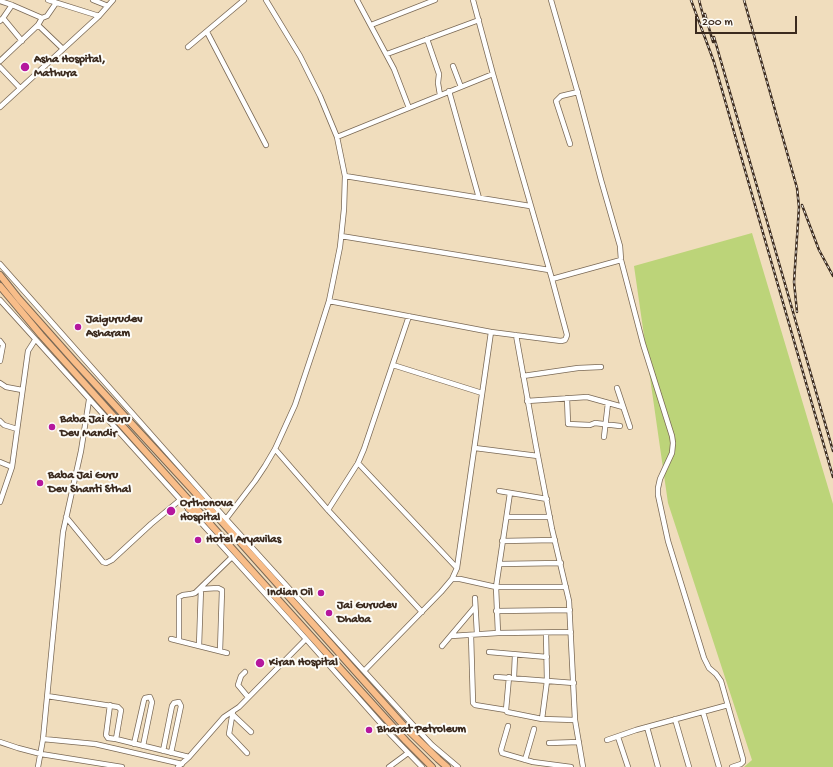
<!DOCTYPE html>
<style>
body{margin:0}
#map{position:relative;width:833px;height:767px;overflow:hidden;background:#f0ddbd;font-family:"Gochi Hand",sans-serif}
canvas{display:block}
.scale{position:absolute;left:695px;top:16px;width:102px;height:18px;box-sizing:border-box;border:2px solid #3b2a1e;border-top:0;padding-left:5px;font-size:12px;line-height:14px;white-space:nowrap;color:#3b2a1e;-webkit-text-stroke:3px #fdfcf7;paint-order:stroke}
</style>
<div id="map">
<canvas width="833" height="767"></canvas>
<div class="scale">200 m</div>
</div>
<script>
const c = document.querySelector('canvas').getContext('2d');
c.lineJoin = 'round';
function paint(path, color) {
  c.fillStyle = color;
  c.fill(path, 'evenodd');
}
function poly(rows) {
  const path = new Path2D();
  for (const r of rows) {
    path.moveTo(r[0], r[1]);
    for (let i = 2; i < r.length; i += 2) path.lineTo(r[i], r[i + 1]);
  }
  return path;
}
function stroke(path, color, width, dash) {
  c.strokeStyle = color;
  c.lineWidth = width;
  c.lineCap = dash ? 'butt' : 'round';
  c.setLineDash(dash || []);
  c.stroke(path);
}
function label(font, color, halo, rows, align = 'center') {
  c.font = font + ' "Gochi Hand",sans-serif';
  c.lineWidth = 4;
  c.setLineDash([]);
  c.textBaseline = 'middle';
  c.strokeStyle = halo;
  c.fillStyle = color;
  for (const [text, x, y, turn = 0] of rows) {
    c.save();
    c.translate(x, y);
    c.rotate((+turn || 0) * Math.PI / 180);
    c.textAlign = isNaN(turn) ? turn : align;
    if (halo) c.strokeText(text, 0, 0);
    c.fillText(text, 0, 0);
    c.restore();
  }
}
paint(poly([
 [752,233,833,504,833,767,744,767,752,760,668,503,634,266]
]), '#bcd479');
const minor = poly([
 [48,0,99,16],
 [93,0,108,6],
 [357,0,394,69,409,108],
 [551,0,579,97,601,180,620,246,621,260,626,279,643,344,672,436,673,443,672,453,660,479,658,488,658,495,668,541,704,658,709,668,716,674,721,681,743,759,743,762,741,764,732,767],
 [0,1,12,5],
 [3,18,12,5,42,18],
 [0,21,3,18,22,41],
 [38,25,63,49],
 [371,25,435,0],
 [207,32,266,145],
 [427,39,439,74,438,83,440,95],
 [188,47,244,0],
 [387,54,479,20],
 [0,61,38,25,42,18,47,16,56,3],
 [453,66,461,87],
 [0,67,20,88],
 [449,91,479,198],
 [0,107,99,16,113,0],
 [337,137,493,74],
 [570,144,556,101,561,96,578,92],
 [345,176,530,206],
 [341,236,549,270],
 [0,264,226,519,364,671,414,726,432,745,458,767],
 [552,279,621,260],
 [0,300,306,639,392,736,422,767],
 [329,301,491,332,561,341,565,340,566,338,567,335,552,279,493,74,473,0],
 [516,335,536,446,552,529,569,601,575,720,583,767],
 [0,341,3,345,0,361],
 [393,365,482,393],
 [523,376,578,368,601,367],
 [0,383,6,387,22,390],
 [617,388,630,427],
 [567,398,568,424,590,425,595,423,620,426],
 [527,401,587,397,623,407],
 [0,421,4,425,17,429],
 [604,437,608,403],
 [475,448,538,456],
 [275,449,328,510,422,612],
 [0,462,12,467],
 [358,463,457,568],
 [499,491,547,499],
 [0,502,12,467,28,351,35,340],
 [328,510,358,463,364,449,409,316],
 [66,517,103,562,106,563,112,560,151,524,180,500],
 [507,517,550,517],
 [226,519,255,481,265,466,275,449,295,405,316,342,329,301,340,247,344,209,345,176,337,137,320,96,300,56,266,0],
 [502,541,555,540],
 [500,564,561,563],
 [452,579,460,579,496,587,566,587],
 [201,589,218,588,222,590,220,651],
 [475,598,477,634],
 [496,611,570,610],
 [498,633,496,587,510,493],
 [471,635,473,703,475,705,506,710],
 [451,636,498,633,571,632],
 [171,639,227,653],
 [179,641,179,597,183,595,191,594,195,593,232,557],
 [199,646,201,588],
 [442,646,475,607],
 [489,652,547,657],
 [364,671,441,592,452,579,457,568,491,332],
 [245,672,241,676,238,685,248,697],
 [496,677,574,683],
 [509,677,506,710,507,712,542,719,575,720],
 [514,677,515,655],
 [47,696,118,707,121,710,116,739,189,757],
 [110,705,106,735,108,738,116,739],
 [233,711,229,734,247,753],
 [703,712,719,767],
 [232,714,251,732],
 [542,719,547,681,546,633],
 [675,719,689,767],
 [508,726,501,750,502,753,533,762,571,767],
 [647,727,658,767],
 [618,737,628,767],
 [43,739,95,744,182,764],
 [607,740,636,730,728,705],
 [0,742,18,748,41,754,122,767],
 [549,743,579,742],
 [134,744,144,700,145,698,150,697,152,702,143,746],
 [163,751,172,706,174,703,179,702,181,706,171,753],
 [525,760,534,729],
 [38,767,43,739,63,532,81,451,89,400],
 [178,767,189,757,224,717,239,707,306,639],
 [389,767,408,753]
]);
const highway = poly([
 [0,275,19,299,75,362,223,523,405,727,438,759,447,767],
 [0,286,41,335,263,583,406,741,432,767],
 [189,509,199,513]
]);
stroke(minor, '#7a6956', 6);
stroke(highway, '#7a6956', 8);
stroke(minor, '#fff', 4.5);
stroke(highway, '#f8bd89', 6);
const rail = poly([
 [691,0,714,62,833,477],
 [699,0,704,19],
 [744,0,797,188,799,207,794,282,797,312],
 [705,14,713,42],
 [714,37,833,451],
 [802,205,819,250,833,276]
]);
stroke(rail, '#3b2a1e', 2.5);
stroke(rail, '#fdfcf7', 1, [3]);
for (const [x, y, r, color] of [
 [25,67,5,"#b5179e"],
 [78,327,4,"#b5179e"],
 [52,427,4,"#b5179e"],
 [40,483,4,"#b5179e"],
 [171,511,5,"#b5179e"],
 [198,540,4,"#b5179e"],
 [321,593,4,"#b5179e"],
 [329,613,4,"#b5179e"],
 [260,663,5,"#b5179e"],
 [369,730,4,"#b5179e"]
]) {
  const dot = new Path2D();
  dot.arc(x, y, r, 0, 2 * Math.PI);
  c.fillStyle = color;
  c.fill(dot);
  stroke(dot, '#fdfcf7', 1.5);
}
label('bold 12px', '#3b2a1e', '#fdfcf7', [
 ["Asha Hospital,",34,60],
 ["Mathura",34,74],
 ["Jaigurudev",86,320],
 ["Asharam",86,334],
 ["Baba Jai Guru",60,420],
 ["Dev Mandir",60,434],
 ["Baba Jai Guru",48,476],
 ["Dev Shanti Sthal",48,490],
 ["Orthonova",180,504],
 ["Hospital",180,518],
 ["Hotel Aryavilas",206,540],
 ["Indian Oil",313,593,"right"],
 ["Jai Gurudev",337,606],
 ["Dhaba",337,620],
 ["Kiran Hospital",269,663],
 ["Bharat Petroleum",377,730]
], 'left');
</script>
